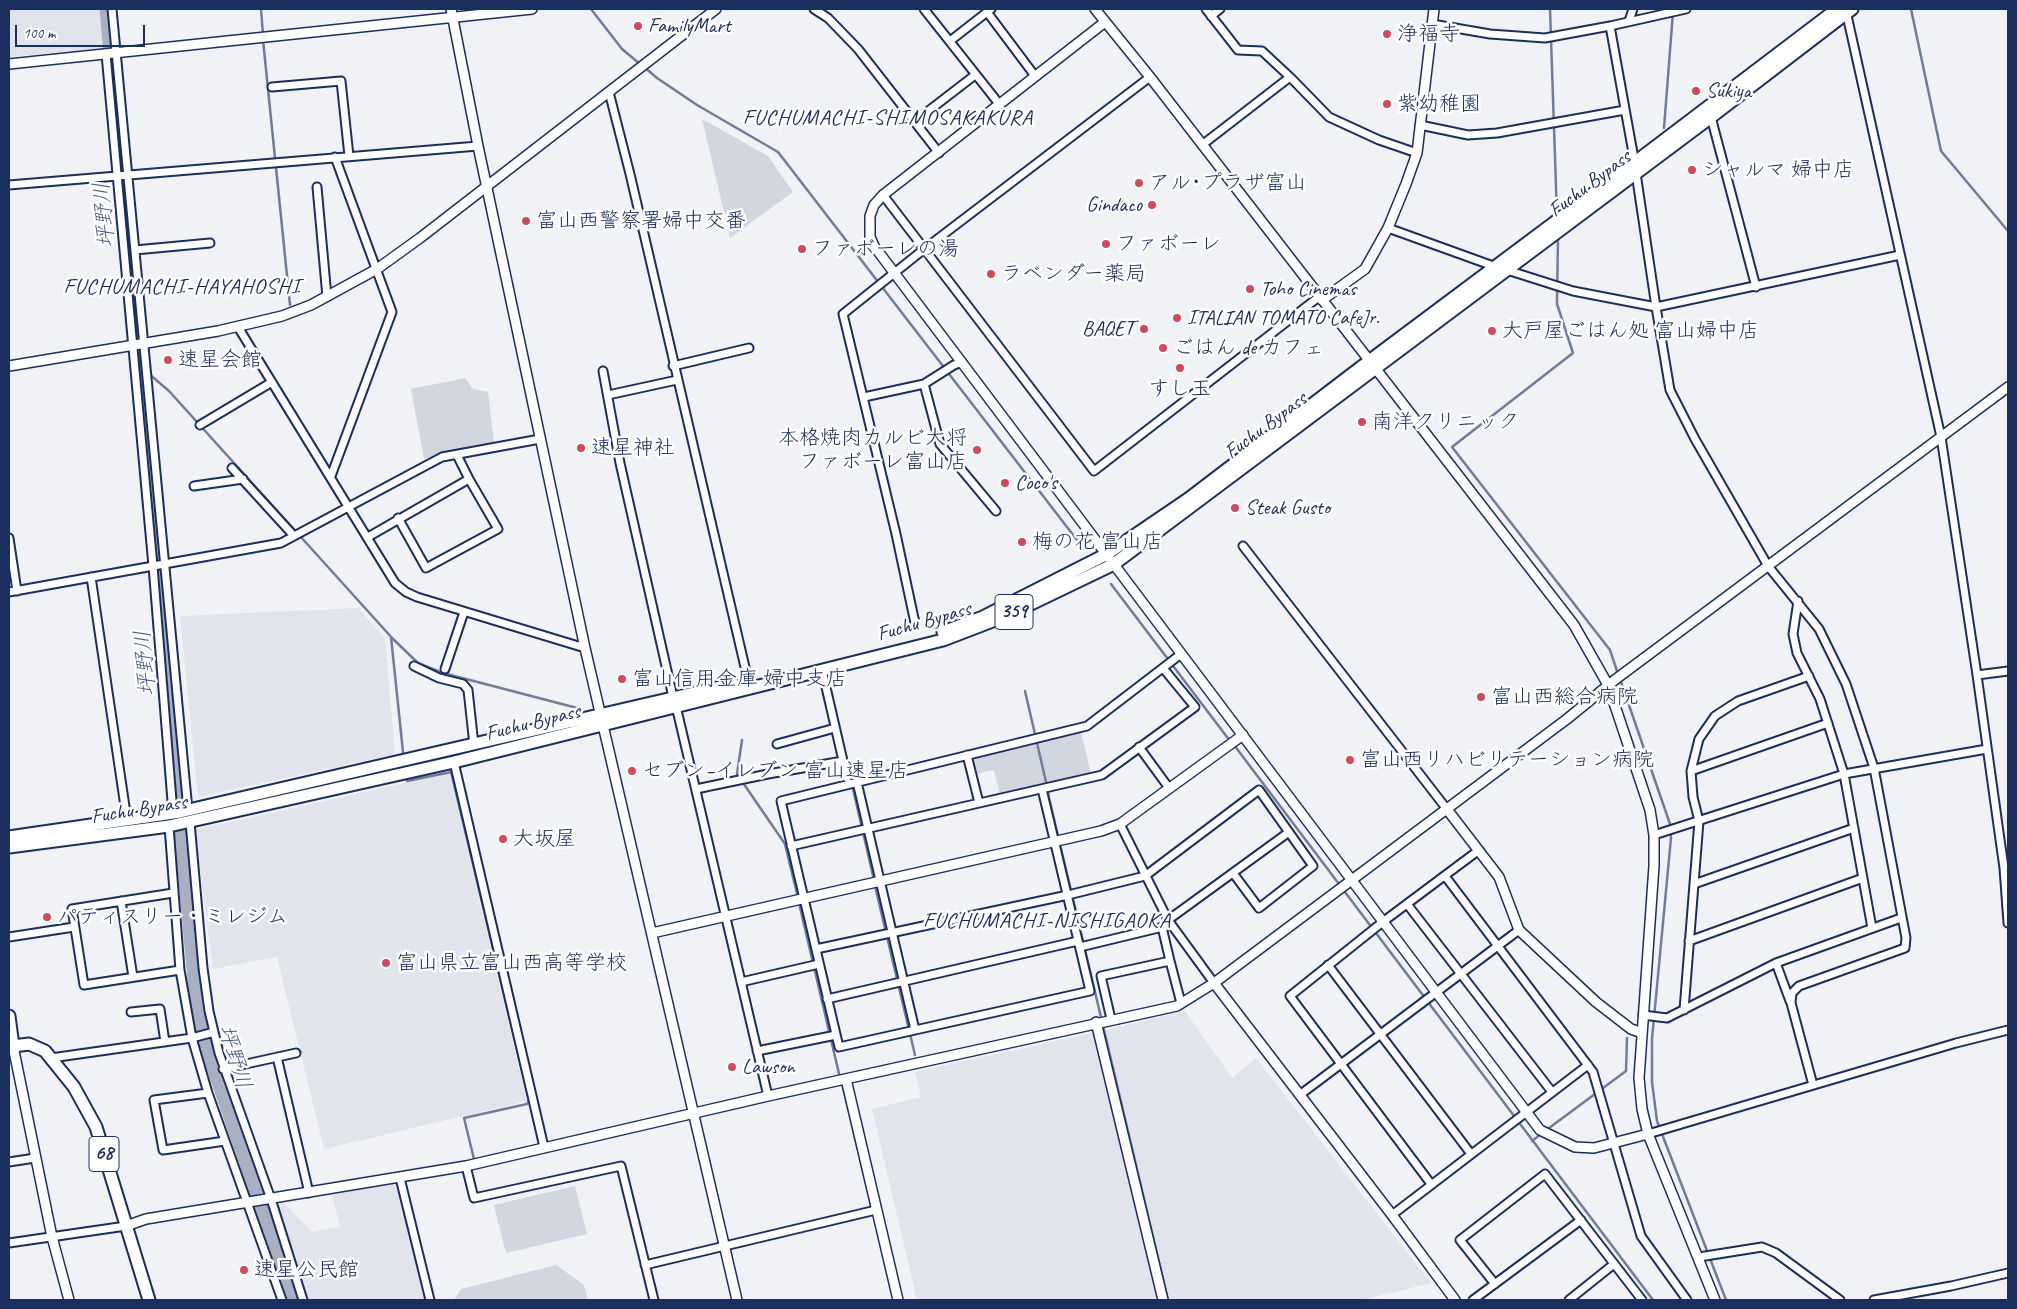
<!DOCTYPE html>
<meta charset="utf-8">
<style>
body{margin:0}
#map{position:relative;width:2017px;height:1309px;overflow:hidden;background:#f1f2f5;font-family:Caveat,sans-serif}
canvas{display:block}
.frame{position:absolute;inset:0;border:10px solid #1b2f5e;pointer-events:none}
.scale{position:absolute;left:15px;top:25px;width:130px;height:22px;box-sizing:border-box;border:2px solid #1b2f5e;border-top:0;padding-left:6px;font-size:15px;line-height:18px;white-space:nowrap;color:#1b2f5e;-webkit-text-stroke:4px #fff;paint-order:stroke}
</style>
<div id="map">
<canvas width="2017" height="1309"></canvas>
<div class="frame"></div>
<div class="scale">100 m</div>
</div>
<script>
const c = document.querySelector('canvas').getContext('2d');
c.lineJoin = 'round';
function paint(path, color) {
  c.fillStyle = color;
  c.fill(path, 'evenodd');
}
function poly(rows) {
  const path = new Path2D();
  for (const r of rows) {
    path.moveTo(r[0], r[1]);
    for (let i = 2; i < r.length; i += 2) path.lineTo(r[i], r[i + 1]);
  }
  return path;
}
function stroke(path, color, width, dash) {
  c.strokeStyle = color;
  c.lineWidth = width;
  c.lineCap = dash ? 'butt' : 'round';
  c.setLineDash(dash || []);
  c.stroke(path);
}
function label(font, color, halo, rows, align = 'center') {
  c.font = font + ' Caveat,"Klee One",sans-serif';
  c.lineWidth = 5;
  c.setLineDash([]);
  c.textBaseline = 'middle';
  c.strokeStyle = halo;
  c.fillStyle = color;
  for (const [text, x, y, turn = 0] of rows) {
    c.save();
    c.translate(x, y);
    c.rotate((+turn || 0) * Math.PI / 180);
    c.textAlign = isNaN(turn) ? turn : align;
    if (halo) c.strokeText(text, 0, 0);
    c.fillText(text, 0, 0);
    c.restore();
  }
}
paint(poly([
 [9,9,100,9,104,48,9,57],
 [358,608,385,638,395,754,198,797,180,616],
 [449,773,527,1101,324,1149,277,957,213,969,195,830],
 [1185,1011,1232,1078,1256,1058,1431,1283,1361,1300,917,1300,872,1109,921,1097,915,1072,1111,1029],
 [400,1182,427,1300,305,1300,275,1205,284,1203,312,1232,340,1227,332,1194]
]), '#e1e4ea');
paint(poly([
 [702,119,768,156,793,192,730,238],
 [465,378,473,389,488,392,494,443,442,452,424,459,411,389],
 [1081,732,1091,774,1000,795,994,770,976,774,973,764,977,757],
 [575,1186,587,1234,506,1253,494,1205],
 [556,1265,584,1285,588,1300,454,1300,461,1289]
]), '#d2d6df');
stroke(poly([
 [261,9,263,35],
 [591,9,622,49,640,64],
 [1550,9,1557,217],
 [1911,9,1941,151,2008,231],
 [263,40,290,305],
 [644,67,657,78,697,105,778,152,1077,540],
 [1664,128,1673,12],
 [1558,237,1557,304,1573,353,1452,447,1610,650,1618,674],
 [139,366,144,370],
 [148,373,169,391,393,639,418,663,443,673,581,709],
 [1111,584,1230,741],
 [391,637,403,752],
 [1620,679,1670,824,1671,838,1652,1039,1652,1082,1657,1121,1726,1300],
 [1025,691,1046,782,1049,798,1168,1300],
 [742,740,737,774,785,844,798,898],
 [1234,745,1653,1300],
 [850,776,874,880],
 [407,781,451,772,529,1100,527,1104,464,1118,474,1159],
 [875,886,915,1055],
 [799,903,840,1078],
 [842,1083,872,1209],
 [1545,1131,1626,1071,1627,1038],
 [1532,1141,1541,1134]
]), '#707c9a', 2.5);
stroke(poly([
 [107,9,195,980,199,1012,210,1056,294,1300]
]), '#a8b0c2', 15);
const minor = poly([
 [112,9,188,810],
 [814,9,828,18,858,49,939,153],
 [924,9,1000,105],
 [1206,9,1238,50,1262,51,1291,78,1329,117,1379,140,1417,153],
 [1846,11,1941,437,1977,675,2004,868,2008,923],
 [987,12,1035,76],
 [1211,16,1220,9],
 [1629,21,1633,9],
 [1432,24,1490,34,1545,38,1610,26,1686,9],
 [1610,26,1633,153,1656,307,1670,390,1695,439,1768,566,1819,629,1846,684,1874,768,1906,938,1905,948,1799,986,1792,993,1791,1003,1813,1085],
 [950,41,991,9],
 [106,54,153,566,173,813],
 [272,87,341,81,349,156],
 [609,92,630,174,748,680],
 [1711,117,1756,287],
 [914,122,975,75],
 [1420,125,1468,135,1497,133,1625,110],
 [1202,145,1290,77],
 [9,185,478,146],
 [317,187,327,297],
 [883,195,1094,471,1320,296],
 [1388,228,1496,267],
 [135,250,210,243],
 [1507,270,1573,291,1656,307,1900,255],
 [238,327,395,583,406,592,417,597,585,648],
 [673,366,749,348],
 [603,371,620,463,673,697],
 [924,384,940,444,996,511],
 [608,395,677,380],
 [864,397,924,384,954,365,962,362],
 [200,425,272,382],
 [232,468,294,536],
 [331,476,392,312,335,157],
 [194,486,243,479],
 [398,518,426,568,498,529,469,479],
 [368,537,469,479,457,455],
 [9,538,17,591],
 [1243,546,1446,808],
 [91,577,127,820],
 [9,592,281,543,442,457,540,439],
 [1798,601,1793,634,1797,653,1820,699,1844,774,1872,928],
 [915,623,896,534,843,314,923,250,1150,77],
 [414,666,439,678,463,684,468,690,474,745],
 [445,669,464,612],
 [822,670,847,778],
 [1977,675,2008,671],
 [676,706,768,1096],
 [777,744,835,728],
 [1139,747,1169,788],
 [967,755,979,803],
 [454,762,544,1147],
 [1691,771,1828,723],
 [857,782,915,1030],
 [696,789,768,774,843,761],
 [1042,789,1090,991,839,1047,781,801,1087,726,1181,654],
 [190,822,203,968,209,1011,219,1053,271,1199,303,1300],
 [1120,824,1168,920,1214,983],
 [169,826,180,970,192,1038,208,1093,282,1300],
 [1654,835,1844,774,1987,749],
 [791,846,1102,775,1195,707,1163,668],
 [1445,876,1593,1072,1641,1236,1687,1300],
 [1694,884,1854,828],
 [173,893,72,909,84,985,180,970],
 [121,901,133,977],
 [1407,904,1552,1092],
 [1168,920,1289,832],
 [1162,927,1170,961],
 [9,937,74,927],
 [1689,941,1863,878],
 [1080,947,1171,925],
 [816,949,1068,895,1145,876,1259,790,1313,866,1259,908,1233,873],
 [1776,963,1790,1001],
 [1328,965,1471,1154],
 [741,982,819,964],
 [827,999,1078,941],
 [1684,1010,1699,821,1693,797,1691,771,1699,739,1715,716,1738,701,1809,676],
 [131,1012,160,1009,165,1042],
 [1643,1015,1667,1018,1776,963,1901,918],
 [1111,1019,1101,976,1170,961,1181,1003],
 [757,1051,836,1035],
 [277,1057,309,1193],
 [51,1058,192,1038,214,1032],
 [223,1069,296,1053],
 [208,1093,154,1100,163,1150,225,1141],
 [1301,1094,1519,930],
 [1648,1134,1956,1043,2008,1030],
 [9,1162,35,1158],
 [466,1166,474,1198,621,1166,654,1300],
 [400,1178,430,1300],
 [1431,1184,1290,996,1384,921,1479,850],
 [1392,1215,1588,1065],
 [9,1243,126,1226],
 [1699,1257,1762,1247,1776,1253,1840,1300],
 [645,1265,876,1210],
 [1495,1284,1460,1240,1545,1174,1642,1300],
 [1473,1300,1581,1220],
 [1569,1300,1614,1264],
 [1874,1300,1951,1286,2008,1273]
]);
const tertiary = poly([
 [451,9,478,146,585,648,737,1300],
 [1095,9,1150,77,1574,625,1608,685,1650,810,1654,835,1654,866,1639,1078,1642,1109,1648,1134,1715,1300],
 [1105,22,883,195,874,205,870,216,870,237,874,246,1540,1130,1575,1147,1594,1148,1648,1134],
 [9,64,532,9],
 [1322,300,1365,269,1388,228,1406,184,1417,153,1434,9],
 [9,366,218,331,282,316,311,305,377,269,420,238,716,9],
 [1446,808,1499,877,1519,930,1596,1002,1631,1029,1642,1033],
 [652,933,1101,831,1120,824,1243,735],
 [1214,983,1392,1215,1455,1300],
 [1096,1022,1163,1300],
 [13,1046,52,1237,69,1300],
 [846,1079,898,1300],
 [126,1226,146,1219,466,1166,768,1096,1177,1006,1214,983,1567,719,1616,679,2008,387]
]);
const primary = poly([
 [9,1016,13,1046,29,1044,45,1051,74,1087,96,1127,149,1300]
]);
const trunk = poly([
 [943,632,983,617,1107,554,1188,499,1369,361,1634,163,1837,9],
 [9,837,180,812,733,684],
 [9,847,169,826,454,762,943,640,1008,615,1114,564,1711,117,1852,9]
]);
stroke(minor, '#1b2f5e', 11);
stroke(tertiary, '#1b2f5e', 12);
stroke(primary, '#1b2f5e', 15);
stroke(trunk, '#1b2f5e', 15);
stroke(minor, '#fff', 7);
stroke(tertiary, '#fff', 9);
stroke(primary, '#fff', 11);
stroke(trunk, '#fff', 11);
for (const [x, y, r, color] of [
 [638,26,5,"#d1495b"],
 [1387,34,5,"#d1495b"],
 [1696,91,5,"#d1495b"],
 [1387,104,5,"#d1495b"],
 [1692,170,5,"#d1495b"],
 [1139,183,5,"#d1495b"],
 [1152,205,5,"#d1495b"],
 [526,221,5,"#d1495b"],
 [1106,244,5,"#d1495b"],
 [802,249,5,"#d1495b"],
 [991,274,5,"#d1495b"],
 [1250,289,5,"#d1495b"],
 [1177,318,5,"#d1495b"],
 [1144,329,5,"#d1495b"],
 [1492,331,5,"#d1495b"],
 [1163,348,5,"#d1495b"],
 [168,360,5,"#d1495b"],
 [1180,368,5,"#d1495b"],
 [1362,422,5,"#d1495b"],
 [581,448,5,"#d1495b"],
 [977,450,5,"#d1495b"],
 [1005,483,5,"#d1495b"],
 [1235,508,5,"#d1495b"],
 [1022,542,5,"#d1495b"],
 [622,679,5,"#d1495b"],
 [1481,697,5,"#d1495b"],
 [1350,760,5,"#d1495b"],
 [632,771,5,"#d1495b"],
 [503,839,5,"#d1495b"],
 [47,917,5,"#d1495b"],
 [386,963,5,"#d1495b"],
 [732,1067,5,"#d1495b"],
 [244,1270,5,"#d1495b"]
]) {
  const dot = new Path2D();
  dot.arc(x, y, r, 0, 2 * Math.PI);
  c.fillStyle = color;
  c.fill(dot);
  stroke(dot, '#fff', 2);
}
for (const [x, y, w] of [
 [1014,612,38],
 [104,1154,30]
]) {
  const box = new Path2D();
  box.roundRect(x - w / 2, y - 17.5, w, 35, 4);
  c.fillStyle = '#fff';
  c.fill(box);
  stroke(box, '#1b2f5e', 1);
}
label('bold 20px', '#1b2f5e', null, [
 ["359",1014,612],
 ["68",104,1154]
]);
label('21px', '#1b2f5e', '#fff', [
 ["FamilyMart",648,26],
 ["浄福寺",1397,34],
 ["Sukiya",1706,91],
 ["紫幼稚園",1397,104],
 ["シャルマ 婦中店",1702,170],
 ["アル･プラザ富山",1149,183],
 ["Gindaco",1142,205,"right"],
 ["富山西警察署婦中交番",536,221],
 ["ファボーレ",1116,244],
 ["ファボーレの湯",812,249],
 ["ラベンダー薬局",1001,274],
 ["Toho Cinemas",1260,289],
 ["ITALIAN TOMATO CafeJr.",1187,318],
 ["BAQET",1134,329,"right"],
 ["大戸屋ごはん処 富山婦中店",1502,331],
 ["ごはん de カフェ",1173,348],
 ["速星会館",178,360],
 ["すし玉",1180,389,"center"],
 ["南洋クリニック",1372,422],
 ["本格焼肉カルビ大将",967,438,"right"],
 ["ファボーレ富山店",967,462,"right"],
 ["速星神社",591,448],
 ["Coco's",1015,483],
 ["Steak Gusto",1245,508],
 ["梅の花 富山店",1032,542],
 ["富山信用金庫 婦中支店",632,679],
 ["富山西総合病院",1491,697],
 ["富山西リハビリテーション病院",1360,760],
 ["セブン−イレブン 富山速星店",642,771],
 ["大坂屋",513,839],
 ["パティスリー・ミレジム",57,917],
 ["富山県立富山西高等学校",396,963],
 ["Lawson",742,1067],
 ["速星公民館",254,1270]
], 'left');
label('21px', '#1b2f5e', '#fff', [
 ["Fuchu Bypass",1590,184,-37],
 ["Fuchu Bypass",1266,426,-37],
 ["Fuchu Bypass",924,622,-16],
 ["Fuchu Bypass",533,723,-14],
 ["Fuchu Bypass",139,810,-9]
]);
c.letterSpacing = '1px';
label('22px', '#1b2f5e', '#fff', [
 ["FUCHUMACHI-SHIMOSAKAKURA",888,118],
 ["FUCHUMACHI-HAYAHOSHI",182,287],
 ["FUCHUMACHI-NISHIGAOKA",1047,921]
]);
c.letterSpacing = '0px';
label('italic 22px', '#4c5c81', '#fff', [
 ["坪野川",105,215,-95],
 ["坪野川",146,663,-95],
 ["坪野川",234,1057,73]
]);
</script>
